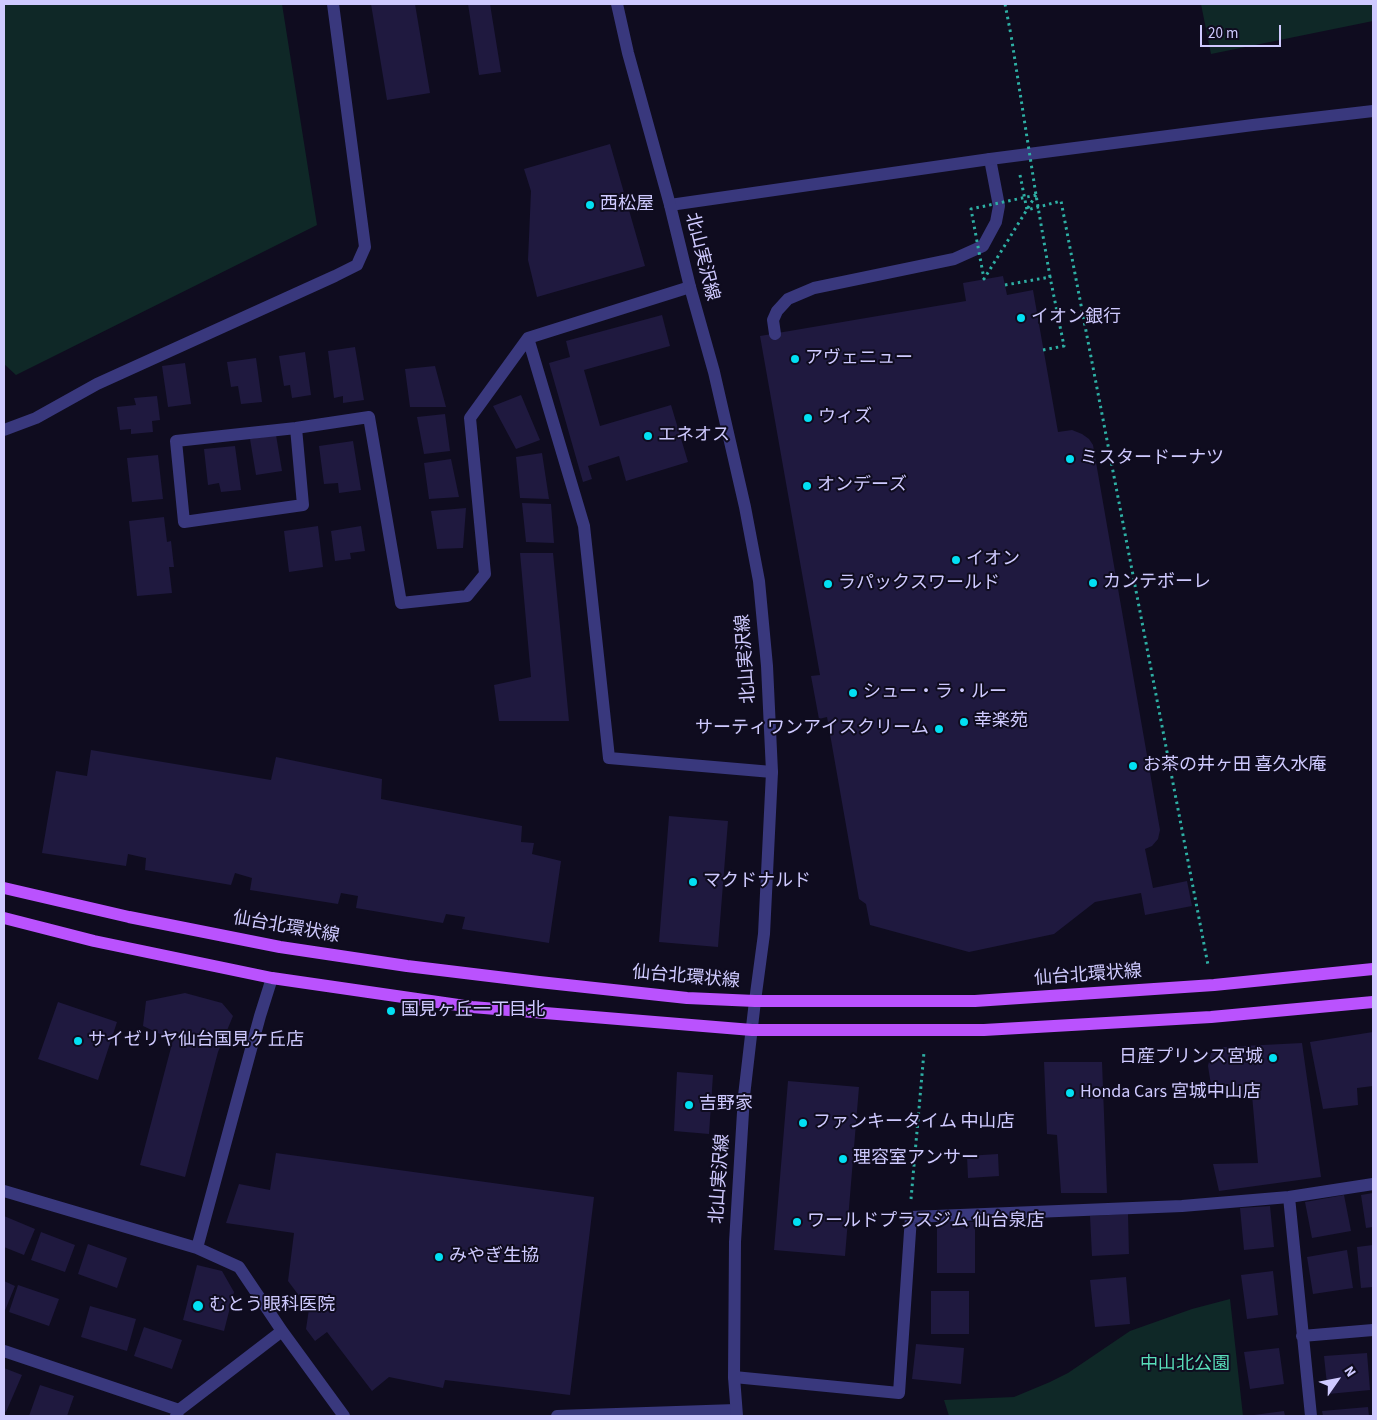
<!DOCTYPE html>
<meta charset="utf-8">
<style>
body{margin:0}
#map{position:relative;width:1377px;height:1420px;overflow:hidden;background:#0f0c1f;font-family:"Source Sans 3",sans-serif}
canvas{display:block}
.frame{position:absolute;inset:0;border:5px solid #cfcaff;pointer-events:none}
.north{position:absolute;left:1312px;top:1355px;width:50px;height:50px;-webkit-text-stroke:4px #0f0c1f;paint-order:stroke;rotate:57deg;font-size:14px;font-weight:700;line-height:20px;text-align:center;color:#cfcaff}
.north::after{content:'';display:block;margin:auto;width:18px;height:22px;background:#cfcaff;clip-path:polygon(50% 0,100% 100%,50% 72%,0 100%)}
.scale{position:absolute;left:1200px;top:25px;width:81px;height:22px;box-sizing:border-box;border:2px solid #cfcaff;border-top:0;padding-left:6px;font-size:15px;line-height:18px;white-space:nowrap;color:#cfcaff;-webkit-text-stroke:4px #0f0c1f;paint-order:stroke}
</style>
<div id="map">
<canvas width="1377" height="1420"></canvas>
<div class="frame"></div>
<div class="north">N</div>
<div class="scale">20 m</div>
</div>
<script>
const c = document.querySelector('canvas').getContext('2d');
c.lineJoin = 'round';
function paint(path, color) {
  c.fillStyle = color;
  c.fill(path, 'evenodd');
}
function poly(rows) {
  const path = new Path2D();
  for (const r of rows) {
    path.moveTo(r[0], r[1]);
    for (let i = 2; i < r.length; i += 2) path.lineTo(r[i], r[i + 1]);
  }
  return path;
}
function stroke(path, color, width, dash) {
  c.strokeStyle = color;
  c.lineWidth = width;
  c.lineCap = dash ? 'butt' : 'round';
  c.setLineDash(dash || []);
  c.stroke(path);
}
function label(font, color, halo, rows, align = 'center') {
  c.font = font + ' "Source Sans 3","Noto Sans JP",sans-serif';
  c.lineWidth = 4;
  c.setLineDash([]);
  c.textBaseline = 'middle';
  c.strokeStyle = halo;
  c.fillStyle = color;
  for (const [text, x, y, turn = 0] of rows) {
    c.save();
    c.translate(x, y);
    c.rotate((+turn || 0) * Math.PI / 180);
    c.textAlign = isNaN(turn) ? turn : align;
    if (halo) c.strokeText(text, 0, 0);
    c.fillText(text, 0, 0);
    c.restore();
  }
}
paint(poly([
 [4,4,282,4,317,225,16,375,4,364],
 [1201,4,1373,4,1373,21,1211,54],
 [1230,1299,1243,1416,949,1416,944,1400,1014,1397,1050,1382,1068,1373,1130,1331,1192,1309]
]), '#0f2827');
paint(poly([
 [371,4,415,4,430,93,387,100],
 [468,4,490,4,501,72,479,75],
 [610,144,645,266,537,297,528,260,531,191,524,169],
 [1003,276,1007,295,1033,290,1058,432,1072,430,1082,434,1089,439,1093,445,1160,830,1158,839,1152,846,1145,849,1153,888,1187,881,1192,906,1145,915,1141,893,1095,902,1054,934,969,952,870,925,866,904,859,899,827,717,819,719,811,676,820,675,760,336,966,301,963,283],
 [662,315,670,346,584,370,600,426,671,405,688,462,626,481,619,456,588,466,592,479,583,482,549,363,570,357,566,341],
 [355,347,364,400,343,403,343,396,334,398,328,351],
 [305,352,311,395,292,398,290,385,284,386,279,356],
 [256,358,262,402,241,404,238,386,231,387,227,362],
 [185,363,191,404,168,407,162,366],
 [435,366,446,407,410,407,405,369],
 [521,395,540,440,516,449,493,406],
 [157,396,160,420,152,421,153,432,131,434,131,429,120,430,117,407,136,405,134,398],
 [445,414,450,451,424,454,417,417],
 [276,435,282,471,256,475,250,439],
 [353,441,361,490,339,493,338,483,324,484,319,446],
 [235,446,241,490,221,492,219,483,208,485,204,449],
 [542,453,549,499,520,498,516,457],
 [158,455,163,499,132,502,127,458],
 [451,459,459,497,429,499,424,463],
 [522,503,551,504,554,543,526,542],
 [466,508,463,548,437,549,431,511],
 [164,517,167,542,171,541,174,567,169,567,172,593,137,596,129,521],
 [318,526,323,567,289,572,284,531],
 [361,526,365,551,350,553,351,559,335,561,331,531],
 [520,553,553,553,569,721,499,721,494,685,531,677],
 [91,750,271,780,276,757,382,779,381,799,522,826,521,842,534,843,532,854,561,861,549,943,462,929,465,917,446,914,443,923,356,908,358,896,341,893,338,904,250,890,252,878,235,873,231,885,145,870,146,858,128,854,126,866,42,853,56,771,87,776],
 [669,816,728,821,718,947,659,942],
 [185,993,222,1003,233,1016,218,1052,185,1177,140,1165,173,1040,143,1026,146,1001],
 [58,1002,117,1022,98,1080,38,1059],
 [1373,1032,1373,1086,1357,1088,1358,1105,1323,1109,1310,1042],
 [1302,1043,1321,1177,1219,1191,1213,1164,1258,1163,1252,1095,1221,1095,1211,1085,1208,1066,1211,1053,1224,1047],
 [1044,1062,1102,1062,1107,1193,1061,1193,1057,1135,1047,1134],
 [677,1072,713,1075,709,1134,674,1131],
 [788,1081,859,1087,845,1256,774,1250],
 [276,1153,594,1197,570,1395,445,1380,443,1388,389,1377,372,1391,327,1332,315,1341,306,1329,309,1309,288,1281,294,1233,226,1223,239,1184,270,1190],
 [998,1154,999,1176,968,1178,967,1156],
 [1373,1193,1373,1227,1366,1228,1361,1195],
 [1344,1195,1351,1231,1312,1238,1305,1202],
 [1270,1206,1274,1247,1244,1250,1240,1208],
 [1128,1214,1129,1254,1092,1256,1090,1216],
 [4,1216,35,1229,24,1255,4,1247],
 [937,1222,975,1222,975,1273,937,1273],
 [41,1232,75,1245,65,1272,31,1260],
 [88,1244,127,1258,117,1288,78,1274],
 [1373,1245,1373,1287,1361,1288,1357,1247],
 [1347,1250,1353,1288,1313,1294,1307,1257],
 [197,1265,222,1271,234,1292,224,1331,183,1320],
 [1273,1271,1278,1315,1247,1319,1241,1275],
 [1126,1277,1130,1324,1095,1327,1090,1280],
 [4,1281,15,1286,4,1313],
 [18,1285,59,1299,49,1326,9,1312],
 [931,1291,969,1291,969,1334,931,1334],
 [90,1306,136,1319,127,1351,81,1337],
 [144,1327,182,1340,172,1369,134,1356],
 [916,1344,964,1348,961,1384,912,1379],
 [1279,1348,1284,1384,1250,1389,1244,1352],
 [1367,1353,1370,1390,1328,1394,1324,1356],
 [4,1368,22,1375,6,1412,4,1411],
 [40,1385,74,1396,67,1416,29,1416],
 [1368,1407,1369,1416,1323,1416,1322,1411],
 [1284,1411,1285,1416,1254,1416,1254,1415]
]), '#1f193f');
stroke(poly([
 [1005,4,1011,35],
 [1020,175,1027,210,1061,201,1208,965],
 [1043,350,1064,346,1050,277],
 [911,1199,924,1052]
]), '#2eafa4', 3, [2.5, 4]);
stroke(poly([
 [775,334,773,320,777,311,788,299,814,288,954,259,983,246,996,222,999,206,990,159]
]), '#39387d', 12);
stroke(poly([
 [670,205,990,159,1253,125,1373,111],
 [528,338,584,526,609,758,772,772],
 [296,428,303,505,184,522,176,441,296,428,369,417,401,603,467,596,485,574,470,418,528,338,690,287],
 [4,430,36,418,97,384,335,276,357,265,365,247,333,4],
 [4,1191,197,1248,239,1267,282,1331,344,1416],
 [1289,1197,1311,1416],
 [197,1248,260,1016,272,978],
 [1302,1336,1373,1330],
 [4,1351,179,1410],
 [734,1377,899,1393,911,1217,1182,1206,1289,1197,1373,1184],
 [176,1416,179,1410,282,1331],
 [557,1416,736,1410]
]), '#39387d', 12);
stroke(poly([
 [617,4,628,53,670,205,690,287,714,372,745,507,759,581,767,666,772,772,764,934,755,1001,744,1096,735,1242,734,1377,737,1416]
]), '#39387d', 12);
stroke(poly([
 [4,888,129,917,280,947,407,966,539,982,687,998,755,1001,975,1001,1214,985,1373,969],
 [4,918,94,941,272,978,472,1007,752,1030,984,1030,1211,1017,1373,1002]
]), '#ba52fe', 12);
stroke(poly([
 [1036,195,984,279,971,209,1036,195],
 [1005,285,1050,277,1036,195,1011,35]
]), '#2eafa4', 3, [2.5, 4]);
for (const [x, y, r, color] of [
 [590,205,5,"#02e0f3"],
 [1021,318,5,"#02e0f3"],
 [795,359,5,"#02e0f3"],
 [808,418,5,"#02e0f3"],
 [648,436,5,"#02e0f3"],
 [1070,459,5,"#02e0f3"],
 [807,486,5,"#02e0f3"],
 [956,560,5,"#02e0f3"],
 [1093,583,5,"#02e0f3"],
 [828,584,5,"#02e0f3"],
 [853,693,5,"#02e0f3"],
 [964,722,5,"#02e0f3"],
 [939,729,5,"#02e0f3"],
 [1133,766,5,"#02e0f3"],
 [693,882,5,"#02e0f3"],
 [391,1011,5,"#02e0f3"],
 [78,1041,5,"#02e0f3"],
 [1273,1058,5,"#02e0f3"],
 [1070,1093,5,"#02e0f3"],
 [689,1105,5,"#02e0f3"],
 [803,1123,5,"#02e0f3"],
 [843,1159,5,"#02e0f3"],
 [797,1222,5,"#02e0f3"],
 [439,1257,5,"#02e0f3"],
 [198,1306,6,"#02e0f3"]
]) {
  const dot = new Path2D();
  dot.arc(x, y, r, 0, 2 * Math.PI);
  c.fillStyle = color;
  c.fill(dot);
  stroke(dot, '#0f0c1f', 2);
}
label('18px', '#cfcaff', '#0f0c1f', [
 ["西松屋",600,205],
 ["イオン銀行",1031,318],
 ["アヴェニュー",805,359],
 ["ウィズ",818,418],
 ["エネオス",658,436],
 ["ミスタードーナツ",1080,459],
 ["オンデーズ",817,486],
 ["イオン",966,560],
 ["カンテボーレ",1103,583],
 ["ラパックスワールド",838,584],
 ["シュー・ラ・ルー",863,693],
 ["幸楽苑",974,722],
 ["サーティワンアイスクリーム",929,729,"right"],
 ["お茶の井ヶ田 喜久水庵",1143,766],
 ["マクドナルド",703,882],
 ["国見ヶ丘一丁目北",401,1011],
 ["サイゼリヤ仙台国見ケ丘店",88,1041],
 ["日産プリンス宮城",1263,1058,"right"],
 ["Honda Cars 宮城中山店",1080,1093],
 ["吉野家",699,1105],
 ["ファンキータイム 中山店",813,1123],
 ["理容室アンサー",853,1159],
 ["ワールドプラスジム 仙台泉店",807,1222],
 ["みやぎ生協",449,1257],
 ["むとう眼科医院",209,1306]
], 'left');
label('18px', '#cfcaff', '#0f0c1f', [
 ["北山実沢線",701,257,76],
 ["北山実沢線",747,659,-94],
 ["仙台北環状線",286,928,10],
 ["仙台北環状線",1088,976,-4],
 ["仙台北環状線",686,978,5],
 ["北山実沢線",721,1179,-86]
]);
label('18px', '#58ddb9', '#0f0c1f', [
 ["中山北公園",1185,1365]
]);
</script>
